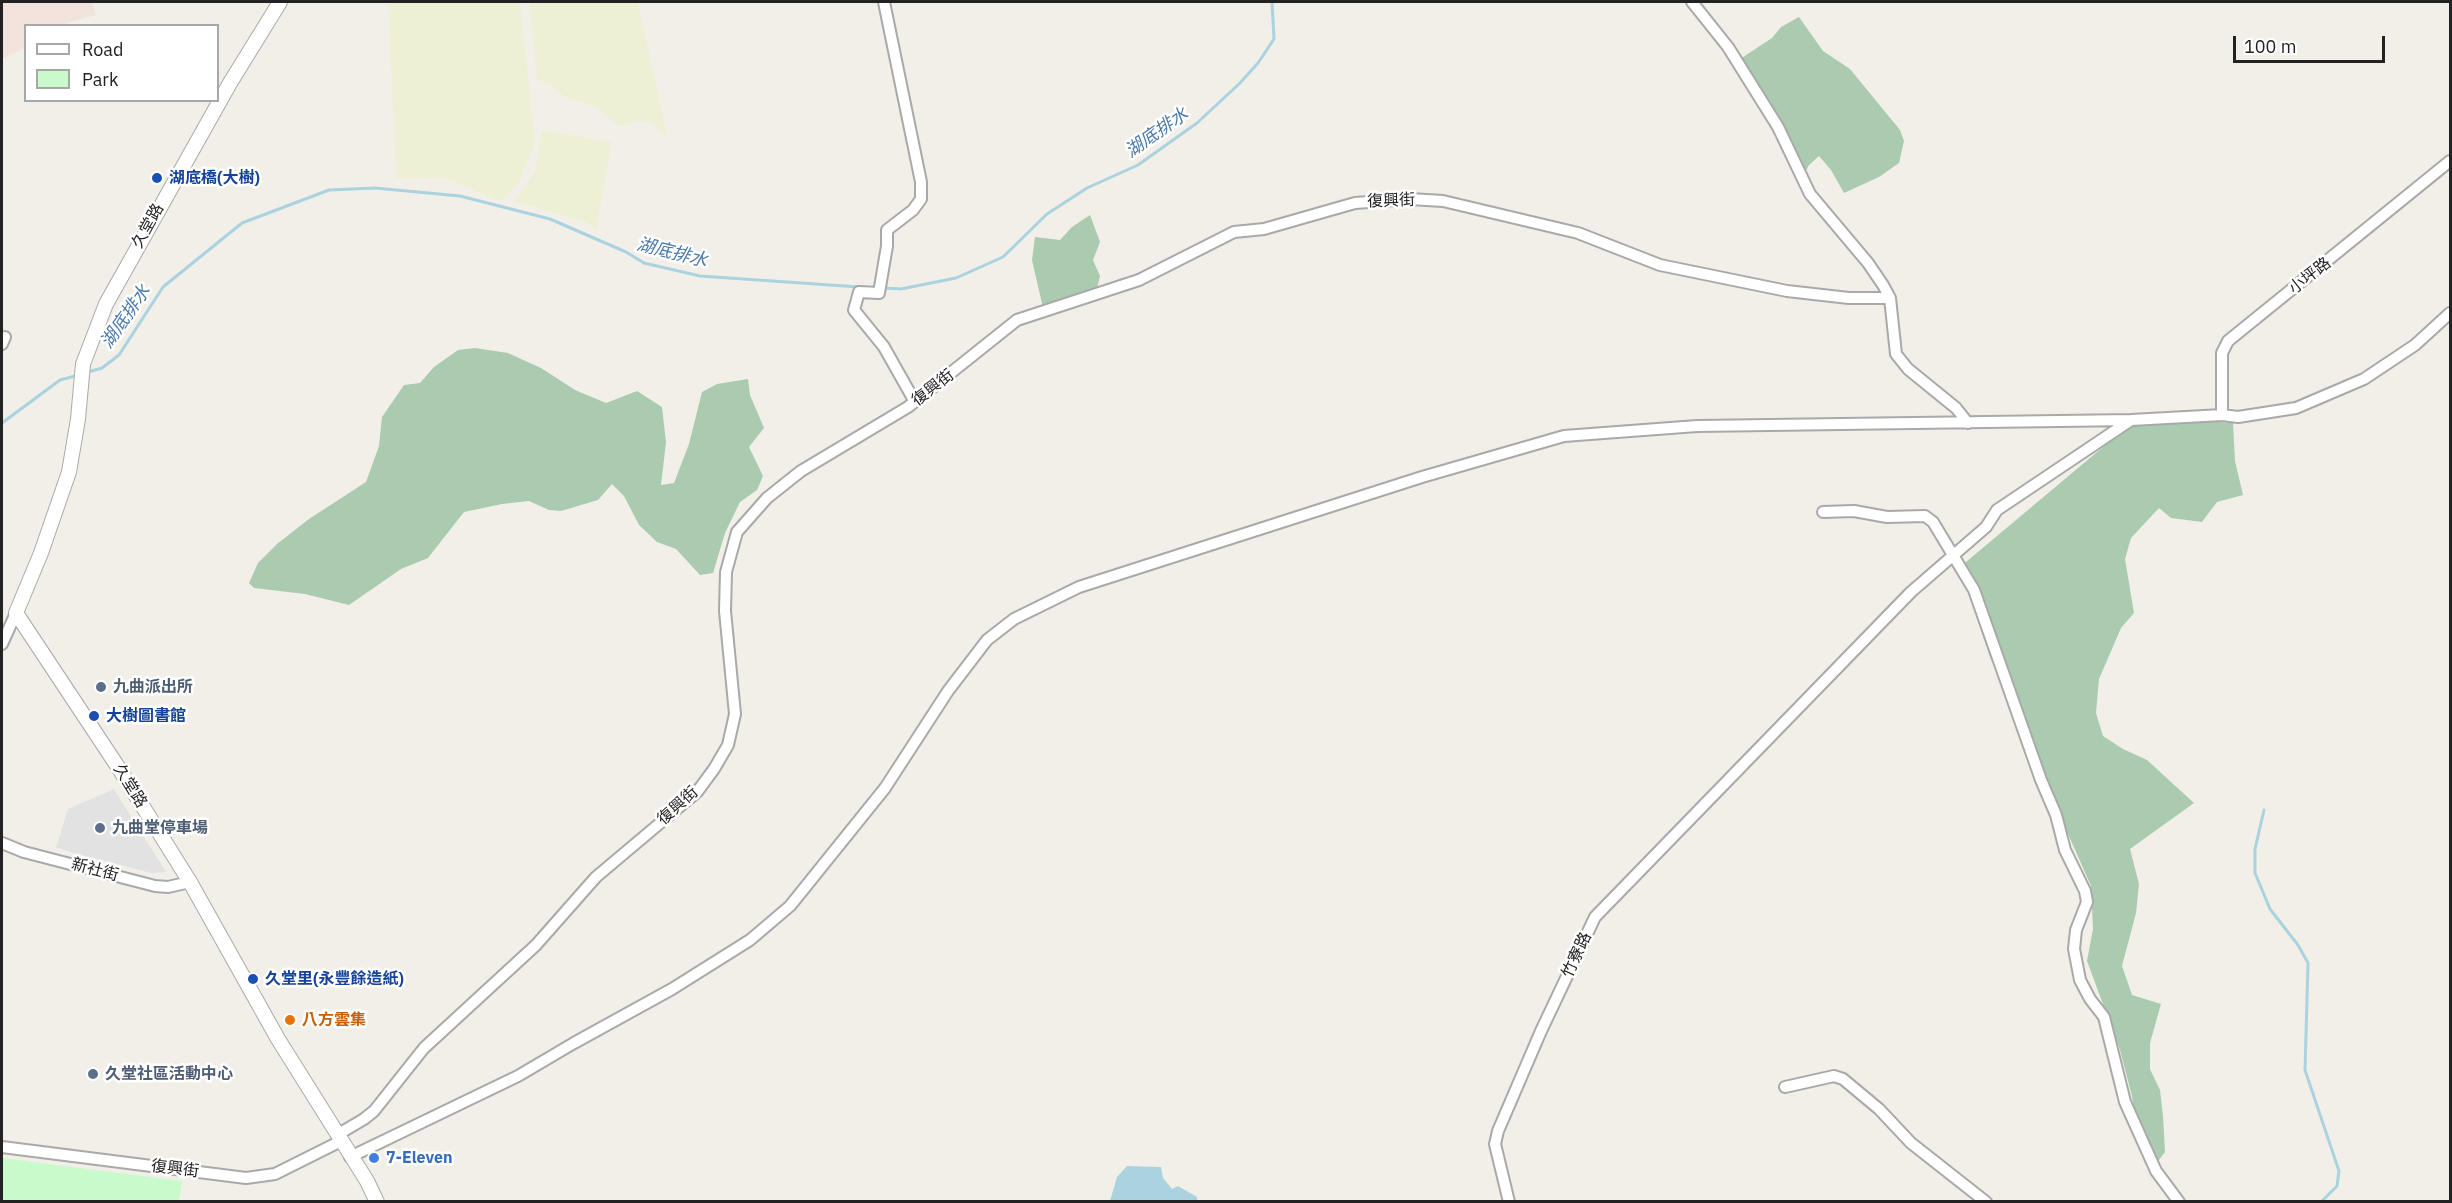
<!DOCTYPE html>
<meta charset="utf-8">
<style>
body{margin:0}
#map{position:relative;width:2452px;height:1203px;overflow:hidden;background:#f2efe9;font-family:"IBM Plex Sans",sans-serif}
canvas{display:block}
.frame{position:absolute;inset:0;border:3px solid #222;pointer-events:none}
.legend{position:absolute;left:24px;top:24px;width:195px;height:78px;box-sizing:border-box;background:#fff;border:2px solid #a7a7a7;margin:0;padding:8px 10px;list-style:none;font-size:18px;color:#222}
.legend li{display:flex;align-items:center;gap:12px;height:30px}
.legend b{width:30px;border:2px solid #a7a7a7}
.scale{position:absolute;left:2233px;top:36px;width:152px;height:27px;box-sizing:border-box;border:3px solid #222;border-top:0;padding-left:8px;font-size:18px;line-height:21px;white-space:nowrap;color:#222;-webkit-text-stroke:4px #fff;paint-order:stroke}
</style>
<div id="map">
<canvas width="2452" height="1203"></canvas>
<div class="frame"></div>
<ul class="legend">
<li><b style="height:8px;background:#fff"></b>Road</li>
<li><b style="height:16px;background:#c8facc"></b>Park</li>
</ul>
<div class="scale">100 m</div>
</div>
<script>
const c = document.querySelector('canvas').getContext('2d');
c.lineJoin = 'round';
function paint(path, color) {
  c.fillStyle = color;
  c.fill(path, 'evenodd');
}
function poly(rows) {
  const path = new Path2D();
  for (const r of rows) {
    path.moveTo(r[0], r[1]);
    for (let i = 2; i < r.length; i += 2) path.lineTo(r[i], r[i + 1]);
  }
  return path;
}
function stroke(path, color, width, dash) {
  c.strokeStyle = color;
  c.lineWidth = width;
  c.lineCap = dash ? 'butt' : 'round';
  c.setLineDash(dash || []);
  c.stroke(path);
}
function label(font, color, halo, rows, align = 'center') {
  c.font = font + ' "IBM Plex Sans","Noto Sans TC",sans-serif';
  c.lineWidth = 5;
  c.setLineDash([]);
  c.textBaseline = 'middle';
  c.strokeStyle = halo;
  c.fillStyle = color;
  for (const [text, x, y, turn = 0] of rows) {
    c.save();
    c.translate(x, y);
    c.rotate((+turn || 0) * Math.PI / 180);
    c.textAlign = isNaN(turn) ? turn : align;
    if (halo) c.strokeText(text, 0, 0);
    c.fillText(text, 0, 0);
    c.restore();
  }
}
paint(poly([
 [2,2,92,2,96,15,60,25,26,26,25,48,2,59]
]), '#f3e3dd');
paint(poly([
 [388,2,520,2,535,143,519,182,501,201,444,178,396,178],
 [529,2,638,2,668,140,652,122,639,121,618,126,597,107,565,97,551,85,537,80],
 [542,130,612,142,596,230,588,223,514,201,535,171]
]), '#eef0d5');
paint(poly([
 [1799,17,1823,51,1850,69,1900,130,1904,141,1899,163,1879,177,1844,193,1831,170,1819,156,1809,165,1801,179,1737,61,1772,38,1781,27],
 [1090,215,1100,242,1093,260,1100,276,1097,289,1043,308,1032,260,1035,237,1060,240,1072,227],
 [475,348,508,353,541,368,575,390,606,403,637,391,662,407,666,442,661,485,674,483,689,444,702,392,717,384,748,379,750,395,764,428,749,447,763,476,757,490,740,502,725,533,713,573,700,575,676,549,657,542,639,525,624,496,612,484,598,500,561,511,549,510,529,501,502,504,464,512,428,558,401,569,349,605,305,594,254,588,249,583,258,563,277,544,309,519,366,482,379,446,382,417,404,385,420,383,434,367,458,350],
 [2134,421,2166,423,2203,421,2233,423,2235,461,2243,495,2217,502,2202,522,2171,518,2159,508,2131,538,2125,559,2134,613,2121,628,2099,679,2096,713,2103,736,2123,749,2147,760,2194,803,2130,849,2139,884,2136,913,2122,966,2132,995,2161,1004,2150,1043,2150,1069,2160,1090,2163,1116,2165,1152,2159,1160,2150,1160,2136,1132,2132,1096,2120,1050,2087,961,2093,929,2091,886,1990,657,1960,567]
]), '#aacbaf');
paint(poly([
 [2,1158,182,1181,179,1201,2,1201]
]), '#c8facc');
paint(poly([
 [114,789,166,872,151,873,56,848,68,809]
]), '#e2e2e2');
paint(poly([
 [1127,1166,1161,1167,1163,1178,1172,1189,1178,1186,1197,1197,1197,1201,1110,1201,1117,1177]
]), '#aad3df');
stroke(poly([
 [884,288,901,289,956,278,1003,257,1047,214,1087,188,1138,165,1197,123,1240,83,1258,63,1274,39,1272,2],
 [88,372,102,368,119,355,163,287,242,223,329,190,375,188,460,196,550,219,626,252,644,263,700,276,859,287],
 [2,423,60,380,79,375],
 [2264,810,2255,849,2255,873,2270,909,2298,945,2308,963,2305,1070,2339,1171,2337,1186,2321,1202]
]), '#aad3df', 3);
const minor = poly([
 [884,2,921,182,921,199,913,210,887,230,887,246,879,293,859,292,854,310,884,347,915,402],
 [1692,2,1728,47,1778,127,1810,194,1868,263,1883,285,1890,298,1896,354,1908,369,1956,408,1968,423],
 [2,344,5,337],
 [2222,415,2222,353,2228,341,2450,161],
 [1823,512,1854,511,1887,517,1925,516,1933,522,1974,590,2041,780,2056,815,2065,850,2085,891,2087,902,2076,930,2074,949,2080,980,2090,999,2104,1017,2125,1102,2156,1171,2179,1202],
 [2,644,16,613],
 [2,843,24,852,155,886,168,887,190,882],
 [1785,1087,1834,1076,1843,1079,1879,1109,1911,1143,1986,1202],
 [337,1135,364,1119,374,1111,424,1048,536,945,596,877,697,792,714,769,728,745,735,714,725,611,726,572,737,532,767,498,801,471,908,407,1017,320,1139,280,1234,232,1264,229,1355,203,1410,199,1443,201,1578,233,1660,265,1787,291,1849,298,1890,298],
 [2,1147,246,1178,275,1174,341,1141],
 [350,1157,518,1076,574,1043,672,989,750,940,790,906,885,788,948,691,987,640,1014,619,1079,587,1422,477,1564,436,1697,426,2131,420,2222,415,2238,417,2296,408,2364,379,2415,345,2450,313],
 [1509,1202,1495,1144,1498,1131,1541,1031,1595,917,1911,592,1986,527,1997,510,2131,420]
]);
const tertiary = poly([
 [16,613,120,770,190,882,278,1039,367,1181,377,1202],
 [16,613,41,553,69,472,78,419,83,364,106,304,230,83,280,2]
]);
stroke(minor, '#a9a9a9', 14);
stroke(tertiary, '#a9a9a9', 16);
stroke(minor, '#fff', 10);
stroke(tertiary, '#fff', 14);
for (const [x, y, r, color] of [
 [157,178,6,"#1a4fb4"],
 [101,687,6,"#5c6f8a"],
 [94,716,6,"#1a4fb4"],
 [100,828,6,"#5c6f8a"],
 [253,979,6,"#1a4fb4"],
 [290,1020,6,"#e8710a"],
 [93,1074,6,"#5c6f8a"],
 [374,1158,6,"#3f7fe0"]
]) {
  const dot = new Path2D();
  dot.arc(x, y, r, 0, 2 * Math.PI);
  c.fillStyle = color;
  c.fill(dot);
  stroke(dot, '#fff', 2);
}
label('bold 16px', '#164399', '#fff', [
 ["湖底橋(大樹)",169,178],
 ["大樹圖書館",106,716],
 ["久堂里(永豐餘造紙)",265,979]
], 'left');
label('16px', '#222', '#fff', [
 ["復興街",1391,201,-2],
 ["久堂路",148,226,-61],
 ["小坪路",2310,276,-38],
 ["復興街",933,388,-38],
 ["久堂路",130,786,58],
 ["復興街",678,806,-42],
 ["新社街",95,870,15],
 ["竹寮路",1577,955,-65],
 ["復興街",175,1169,7]
]);
label('bold 16px', '#4e5e75', '#fff', [
 ["九曲派出所",113,687],
 ["九曲堂停車場",112,828],
 ["久堂社區活動中心",105,1074]
], 'left');
label('bold 16px', '#c56008', '#fff', [
 ["八方雲集",302,1020]
], 'left');
label('bold 16px', '#366cbe', '#fff', [
 ["7-Eleven",386,1158]
], 'left');
label('italic 18px', '#4a7aab', '#fff', [
 ["湖底排水",1157,133,-35],
 ["湖底排水",672,253,14],
 ["湖底排水",126,317,-55]
]);
</script>
